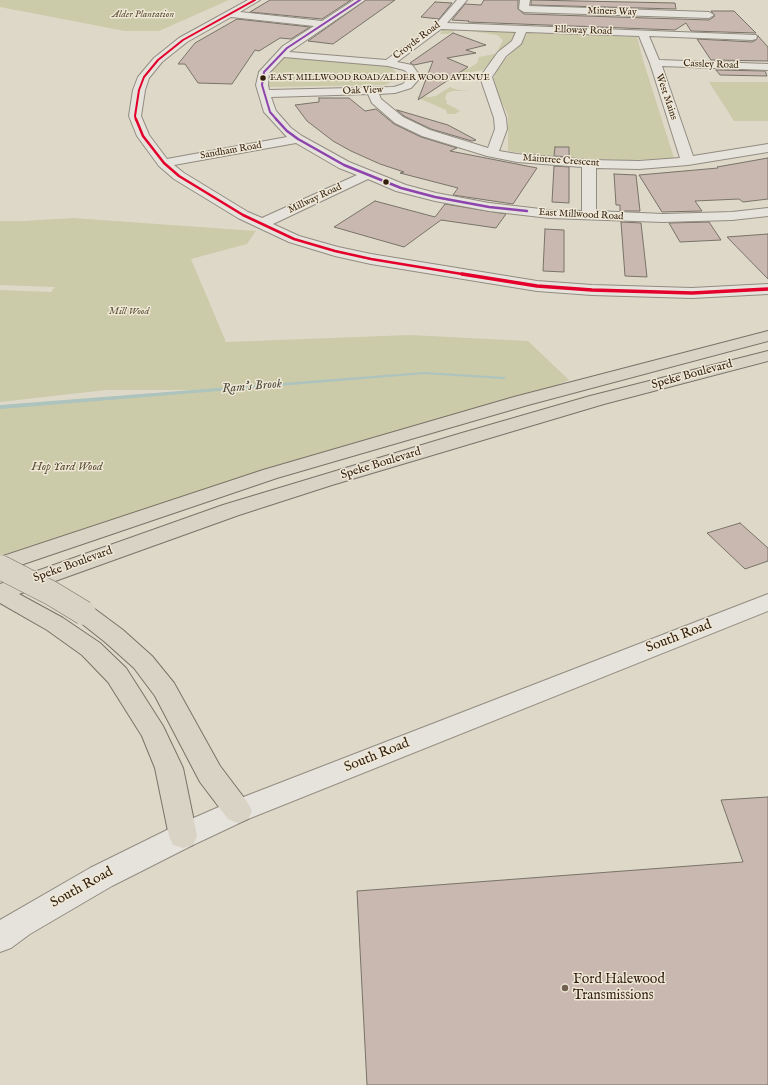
<!DOCTYPE html>
<style>
body{margin:0}
canvas{display:block;background:#ded8c9}
</style>
<canvas width="768" height="1085"></canvas>
<script>
const c = document.querySelector('canvas').getContext('2d');
c.lineJoin = 'round';
function paint(path, color) {
  c.fillStyle = color;
  c.fill(path, 'evenodd');
}
function poly(rows) {
  const path = new Path2D();
  for (const r of rows) {
    path.moveTo(r[0], r[1]);
    for (let i = 2; i < r.length; i += 2) path.lineTo(r[i], r[i + 1]);
  }
  return path;
}
function stroke(path, color, width, dash) {
  c.strokeStyle = color;
  c.lineWidth = width;
  c.lineCap = dash ? 'butt' : 'round';
  c.setLineDash(dash || []);
  c.stroke(path);
}
function label(font, color, halo, rows, align = 'center') {
  c.font = font + ' "IM FELL English",serif';
  c.lineWidth = 3;
  c.setLineDash([]);
  c.textBaseline = 'middle';
  c.strokeStyle = halo;
  c.fillStyle = color;
  for (const [text, x, y, turn = 0] of rows) {
    c.save();
    c.translate(x, y);
    c.rotate((+turn || 0) * Math.PI / 180);
    c.textAlign = isNaN(turn) ? turn : align;
    if (halo) c.strokeText(text, 0, 0);
    c.fillText(text, 0, 0);
    c.restore();
  }
}
paint(poly([
 [0,0,229,0,159,31,125,31,0,7],
 [448,28,506,31,519,33,513,43,504,49,498,50,503,40,497,35,463,30,456,30,448,34,440,34,443,29],
 [528,33,637,37,643,60,674,158,633,160,582,159,541,156,508,151,508,115,498,95,494,79,497,67,520,45],
 [494,54,496,55,483,70,472,72,457,72,449,76,426,76,419,73,424,72,468,69,477,63,479,57],
 [284,57,389,65,395,71,396,80,385,85,267,87,272,70],
 [709,82,768,82,768,121,734,121],
 [450,87,458,90,470,91,453,91,447,93,445,99,447,101,446,103,460,111,455,114,447,114,446,110,416,97,420,96,429,97,436,96],
 [73,218,256,231,247,244,191,259,226,342,410,335,528,341,569,380,521,401,0,560,0,407,210,390,106,390,0,402,0,290,51,292,55,287,0,285,0,221,24,221]
]), '#cbcaa9');
paint(poly([
 [424,372,504,377,506,378,504,379,424,374,0,409,0,405,424,372]
]), '#acc3be');
const building = poly([
 [270,0,351,0,322,19,250,12,270,0],
 [366,0,395,0,333,44,308,41,366,0],
 [484,0,518,0,518,9,524,14,709,20,715,16,711,11,734,11,756,33,691,31,686,23,675,30,468,22,469,21,452,20,465,4,481,5,484,0],
 [531,0,675,3,676,9,531,5,531,0],
 [435,2,452,3,439,19,421,17,435,2],
 [237,19,310,27,291,39,280,38,259,51,255,50,232,84,198,83,185,64,178,64,195,43,237,19],
 [453,33,486,45,466,50,476,53,447,58,468,67,418,100,433,61,414,65,410,63,453,33],
 [758,36,768,47,768,61,711,60,697,39,752,42,756,40,758,36],
 [716,70,765,71,767,76,720,75,716,70],
 [319,98,349,98,365,111,376,109,394,124,421,137,457,148,450,151,537,168,513,204,453,195,458,188,400,173,404,172,380,164,351,151,333,141,307,121,295,105,319,102,319,98],
 [397,110,448,125,476,140,472,141,431,129,404,116,397,110],
 [555,147,569,147,569,157,554,156,555,147],
 [768,158,768,199,743,202,739,199,695,201,702,211,662,212,639,175,718,168,717,167,768,158],
 [554,166,569,167,569,203,552,202,554,166],
 [614,174,636,175,640,211,620,211,620,205,616,205,614,174],
 [375,201,435,217,445,204,506,214,496,228,441,220,404,247,334,227,375,201],
 [621,222,641,223,647,277,625,276,621,222],
 [709,222,721,240,680,242,669,223,709,222],
 [545,229,564,230,564,272,543,271,545,229],
 [768,234,768,279,727,237,768,234],
 [740,523,768,548,768,561,745,569,707,533,740,523],
 [768,797,768,1085,367,1085,357,891,743,862,721,800,768,797]
]);
paint(building, '#c9b8af');
stroke(building, '#797368', 1);
const street = poly([
 [248,0,260,0,240,12,322,21,354,0,365,0,289,52,386,60,436,24,457,0,467,0,447,23,756,35,757,37,756,39,752,40,649,36,659,60,768,64,768,70,662,66,693,156,768,144,768,152,688,165,639,169,596,168,596,211,663,214,732,212,768,208,768,216,732,220,663,222,549,218,489,211,435,201,396,191,368,179,273,224,299,236,338,247,371,254,537,281,592,285,692,288,768,284,768,294,692,298,592,295,537,291,371,264,335,256,289,242,238,218,174,179,159,166,137,136,129,116,133,90,138,77,154,58,179,38,248,0],
 [231,17,314,26,283,46,259,72,256,85,264,112,287,137,167,159,149,135,141,116,145,90,149,78,162,62,187,42,231,17],
 [441,29,516,32,512,41,498,52,480,77,494,118,495,129,488,148,430,130,403,117,381,99,379,94,395,93,411,88,419,79,418,73,412,65,397,62,441,29],
 [526,32,639,36,650,63,680,158,639,161,589,160,517,154,499,151,507,129,506,118,492,77,506,56,521,44,526,32],
 [284,57,388,66,404,70,408,73,407,79,403,84,394,87,269,90,268,85,269,73,284,57],
 [368,94,372,103,395,123,422,136,487,156,517,162,582,167,582,211,549,210,489,203,436,193,406,185,349,162,302,136,291,128,276,111,271,97,368,94],
 [296,143,339,168,357,175,262,218,248,212,184,173,174,165,296,143],
 [520,0,530,0,529,6,709,12,714,15,709,18,524,12,519,9,520,0],
 [768,594,768,611,248,819,193,845,112,886,30,934,11,948,0,952,0,920,90,868,173,827,228,803,768,594]
]);
const highway = poly([
 [768,331,768,341,528,405,277,478,0,572,0,557,263,470,514,397,768,331],
 [768,351,768,361,604,404,332,485,239,515,19,594,63,618,100,643,126,668,163,726,183,768,197,836,193,845,183,848,173,845,169,836,155,768,142,736,108,682,82,655,47,630,0,603,0,584,223,505,455,435,590,396,768,351],
 [84,605,92,607,123,630,152,656,174,683,220,766,248,803,252,811,248,819,238,823,228,819,200,782,155,696,134,668,105,642,76,619,72,613,76,607,84,605]
]);
stroke(street, '#928c81', 2);
stroke(highway, '#797368', 2);
paint(street, '#e6e3dc');
paint(highway, '#d9d3c6');
const highwayBridge = poly([
 [0,567,51,593,84,613]
]);
stroke(highwayBridge, '#797368', 25, []);
stroke(highwayBridge, '#d9d3c6', 24);
stroke(poly([
 [136,120,135,116,139,90,144,77,158,60,183,40,255,0]
]), '#e4002b', 2);
stroke(poly([
 [136,119,143,136,164,163,179,176,243,215,294,239,335,251,371,259,468,275]
]), '#e4002b', 2.5);
stroke(poly([
 [462,274,537,286,592,290,692,293,768,289]
]), '#e4002b', 3.5);
stroke(poly([
 [277,120,270,112,262,85,264,72,287,48,360,0]
]), '#8e44ad', 2);
stroke(poly([
 [276,119,287,131,298,139,344,165,401,188,435,197,489,207,527,211]
]), '#8e44ad', 2.5);
for (const [x, y, r, color] of [
 [263,78,3.5,"#331f0d"],
 [386,182,3.5,"#331f0d"],
 [565,988,4,"#6f604f"]
]) {
  const dot = new Path2D();
  dot.arc(x, y, r, 0, 2 * Math.PI);
  c.fillStyle = color;
  c.fill(dot);
  stroke(dot, '#efe8d7', 1.5);
}
label('9px', '#331f0d', '#efe8d7', [
 ["EAST MILLWOOD ROAD/ALDER WOOD AVENUE",270,78]
], 'left');
label('10px', '#331f0d', '#efe8d7', [
 ["Miners Way",612,12,2],
 ["Elloway Road",583,31,2],
 ["Croyde Road",417,41,-37],
 ["Cassley Road",711,65,2],
 ["Oak View",363,91,-2],
 ["West Mains",666,97,71],
 ["Sandham Road",231,151,-10],
 ["Maintree Crescent",561,161,4],
 ["Millway Road",315,199,-25],
 ["East Millwood Road",581,215,3]
]);
label('italic 10px', '#5c4f34', '#efe8d7', [
 ["Alder Plantation",143,15],
 ["Mill Wood",129,312]
]);
label('12px', '#331f0d', '#efe8d7', [
 ["Speke Boulevard",692,375,-15],
 ["Speke Boulevard",381,464,-17],
 ["Speke Boulevard",73,565,-20]
]);
label('italic 12px', '#5c4f34', '#efe8d7', [
 ["Hop Yard Wood",67,468]
]);
label('italic 13px', '#514e41', '#efe8d7', [
 ["Ram's Brook",252,387,-5]
]);
label('14px', '#331f0d', '#efe8d7', [
 ["South Road",679,637,-21],
 ["South Road",377,756,-22],
 ["South Road",82,888,-29]
]);
label('14px', '#331f0d', '#efe8d7', [
 ["Ford Halewood",573,980],
 ["Transmissions",573,996]
], 'left');
</script>
